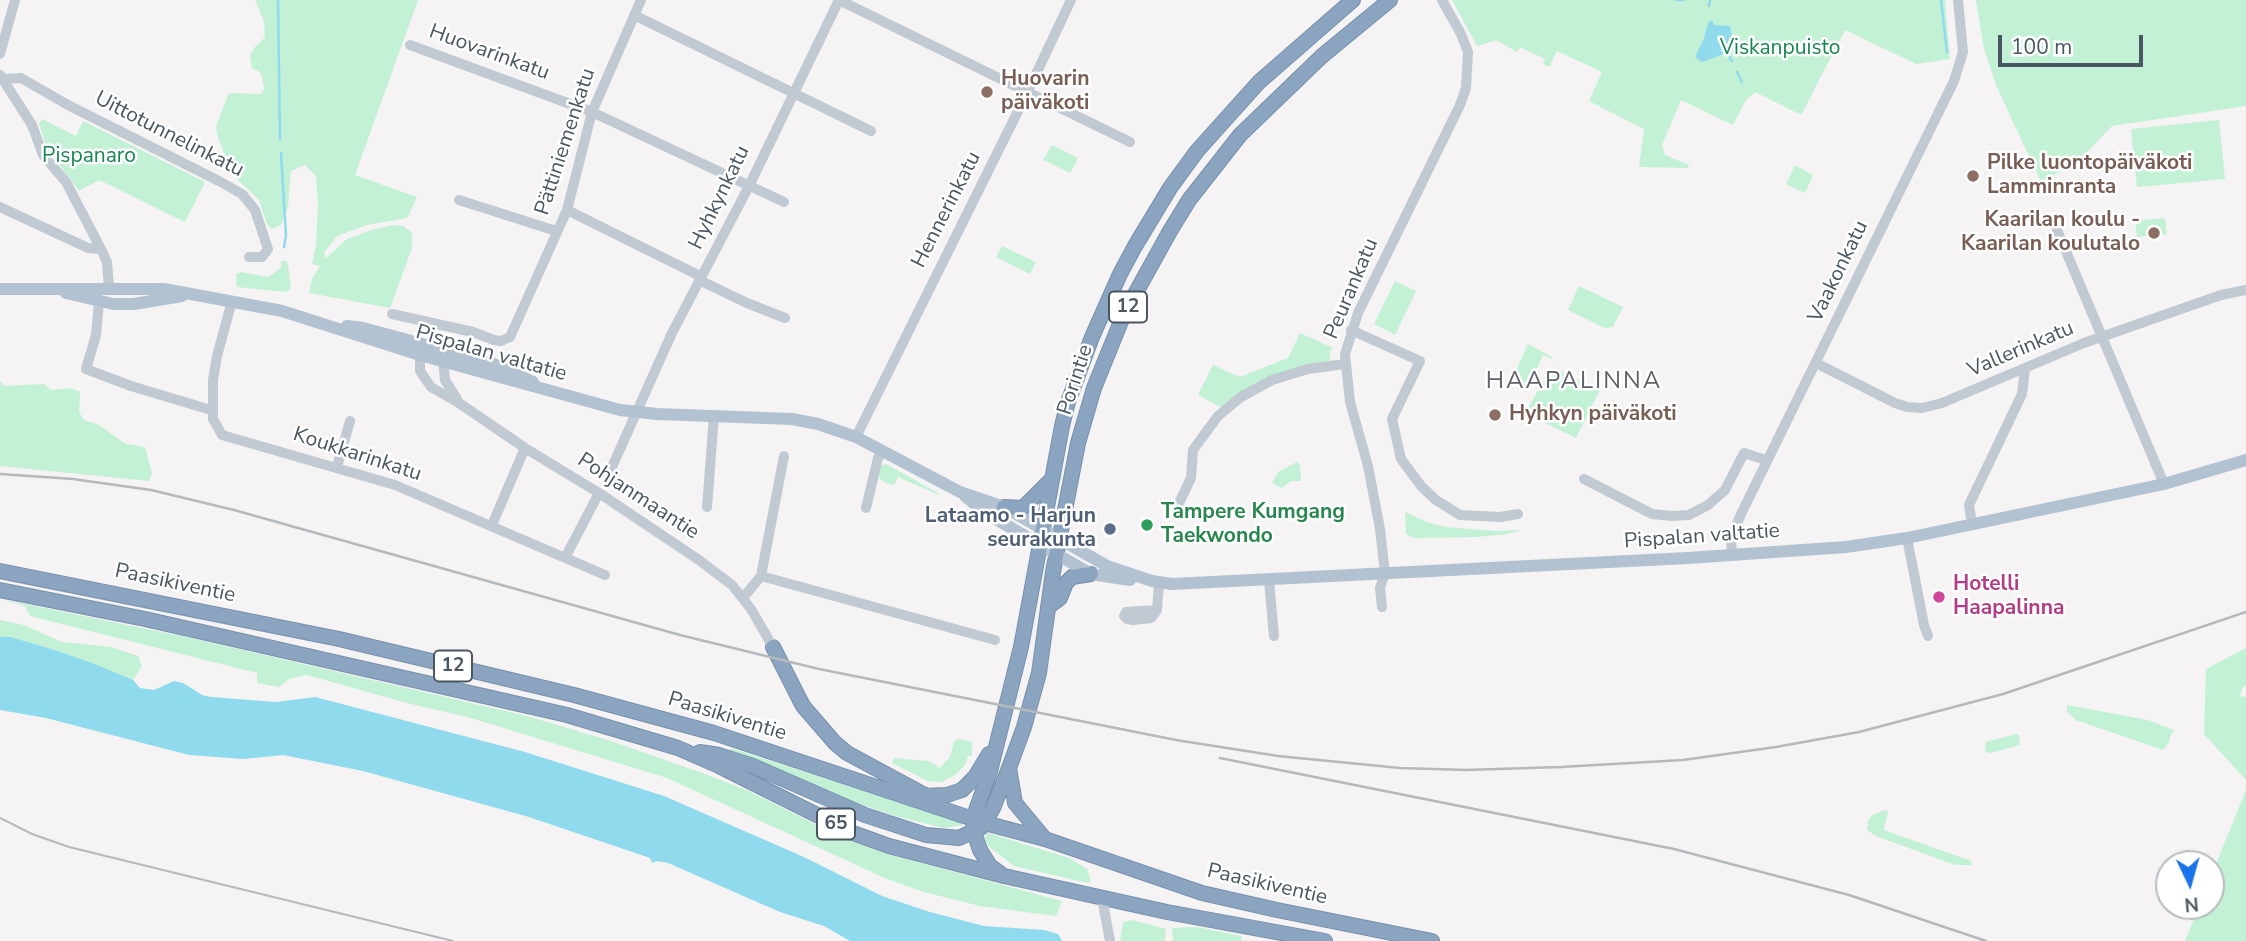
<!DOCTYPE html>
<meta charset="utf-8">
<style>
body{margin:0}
#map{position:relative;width:2246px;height:941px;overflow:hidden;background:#f5f3f3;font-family:"Nunito Sans",sans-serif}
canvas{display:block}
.north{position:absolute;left:2155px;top:850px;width:70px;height:70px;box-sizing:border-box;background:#fff;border:2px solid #b7bbc0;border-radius:50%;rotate:175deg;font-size:19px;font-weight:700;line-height:28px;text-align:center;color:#4a5661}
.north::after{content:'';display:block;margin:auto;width:24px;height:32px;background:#1a73e8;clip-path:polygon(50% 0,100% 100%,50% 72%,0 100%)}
.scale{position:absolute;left:1998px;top:35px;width:145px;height:32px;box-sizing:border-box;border:4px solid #4a5661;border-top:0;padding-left:9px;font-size:21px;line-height:24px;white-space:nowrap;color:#4a5661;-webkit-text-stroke:5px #fff;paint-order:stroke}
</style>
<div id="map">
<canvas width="2246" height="941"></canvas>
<div class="north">N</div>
<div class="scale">100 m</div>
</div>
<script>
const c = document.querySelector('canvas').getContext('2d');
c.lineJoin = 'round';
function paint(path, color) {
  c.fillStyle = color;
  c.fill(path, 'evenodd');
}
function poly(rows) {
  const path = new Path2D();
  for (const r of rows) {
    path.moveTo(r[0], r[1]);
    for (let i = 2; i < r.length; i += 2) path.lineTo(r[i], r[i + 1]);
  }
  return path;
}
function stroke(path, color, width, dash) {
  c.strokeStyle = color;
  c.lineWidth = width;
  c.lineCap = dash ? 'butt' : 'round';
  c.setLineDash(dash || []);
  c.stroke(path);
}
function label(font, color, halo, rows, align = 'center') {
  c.font = font + ' "Nunito Sans",sans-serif';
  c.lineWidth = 5;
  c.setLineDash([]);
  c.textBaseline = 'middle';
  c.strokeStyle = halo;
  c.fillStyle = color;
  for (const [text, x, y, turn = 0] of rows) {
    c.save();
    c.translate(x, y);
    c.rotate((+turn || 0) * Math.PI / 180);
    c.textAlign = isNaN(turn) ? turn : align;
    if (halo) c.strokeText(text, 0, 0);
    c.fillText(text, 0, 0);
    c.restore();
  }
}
paint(poly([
 [255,0,418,0,355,175,417,197,407,218,367,225,337,236,324,253,326,258,347,239,374,229,395,225,403,226,412,233,412,248,390,308,309,293,312,279,320,266,312,264,316,244,318,205,316,176,305,165,291,171,288,207,281,225,272,229,267,224,259,200,239,181,227,162,217,134,216,126,229,93,261,94,264,89,261,73,252,68,250,56,254,48,265,37,264,22],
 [1452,0,1945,0,1950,59,1916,64,1845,30,1801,115,1755,92,1746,100,1733,125,1681,100,1662,145,1665,155,1689,165,1688,168,1639,167,1644,129,1589,101,1602,72,1557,51,1549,67,1543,64,1545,59,1520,47,1517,52,1496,40,1477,46],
 [1976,0,2246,0,2246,106,2112,126,2084,155,2063,170,2041,182,1996,85,1984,49],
 [42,119,76,136,83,121,205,182,185,222,99,180,79,191,47,148,39,124],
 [2219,120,2225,179,2137,187,2131,129],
 [1052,145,1078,158,1070,173,1043,160],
 [1795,165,1813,175,1805,193,1786,184],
 [2165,218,2167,234,2137,237,2135,221],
 [1002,246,1036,262,1030,274,996,257],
 [281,261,286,261,288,265,291,289,286,292,237,287,236,274,240,272,268,277,281,268],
 [1395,281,1416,291,1395,335,1374,324],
 [1579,286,1623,307,1613,327,1605,328,1568,310],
 [1300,333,1333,348,1330,352,1330,361,1305,365,1222,408,1198,395,1213,365,1240,377,1288,358],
 [1528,344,1552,357,1551,359,1543,355,1529,385,1513,377],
 [1552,367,1600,390,1576,438,1525,413],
 [0,381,4,386,44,384,51,390,71,388,80,392,79,412,84,420,99,425,126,444,145,447,152,473,149,481,0,466],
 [1297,462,1300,465,1301,481,1291,481,1282,488,1272,483,1278,472],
 [886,464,938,493,939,495,898,477,894,485,886,483,880,479,878,471,881,466],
 [1405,512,1426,522,1446,527,1494,531,1521,530,1508,534,1476,537,1414,538,1406,534],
 [0,599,186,637,527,716,611,741,708,775,746,790,835,834,884,853,1062,901,1056,916,980,906,924,892,887,879,667,778,471,718,403,702,307,675,291,678,279,687,257,683,257,673,30,616,25,606],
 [0,620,24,625,62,642,111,647,138,656,142,666,133,680,61,652,11,637,0,637],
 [2246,648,2246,685,2242,688,2240,696,2246,697,2246,780,2204,734,2206,669],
 [2067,705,2148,720,2176,731,2172,732,2169,742,2163,750,2076,720,2067,712],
 [2016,734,2019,735,2020,745,1990,753,1985,752,1986,742],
 [958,739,972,742,972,755,968,756,965,765,955,775,941,782,928,781,892,763,895,758,927,761,935,764,939,769,950,757,954,742],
 [731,748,962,823,963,825,944,828,896,816,842,798,730,752],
 [2246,790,2246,941,2185,941,2199,906,2211,906,2211,876],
 [1885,810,1888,812,1884,830,1971,861,1972,865,1955,865,1876,836,1867,830,1868,821,1873,815],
 [988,833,1069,858,1087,869,1091,881,1088,883,1014,866,987,845,985,837],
 [1132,920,1166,929,1165,941,1120,941,1123,922],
 [1196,927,1242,936,1241,941,1173,941,1172,928]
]), '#c3f1d5');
paint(poly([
 [1709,21,1713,21,1714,25,1730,26,1733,40,1727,53,1702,62,1695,57,1704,38],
 [0,637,11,637,61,652,97,665,133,680,140,688,154,690,174,681,183,683,202,695,211,697,276,702,315,697,525,752,664,796,804,857,882,896,930,912,984,926,1044,930,1058,934,1062,941,850,941,824,926,780,912,668,863,657,861,652,863,650,858,529,817,363,771,283,755,243,759,189,755,46,718,0,710]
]), '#90daee');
stroke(poly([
 [278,0,280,140],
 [1676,0,1684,0],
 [1941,0,1947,52],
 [1709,6,1710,0],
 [1727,53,1732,61],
 [1737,72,1742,82],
 [281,153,286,235,284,247]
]), '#90daee', 2.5);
const highway = poly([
 [1004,507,1023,508,1049,482],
 [0,571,339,639,574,695,714,733,985,823,1045,839,1202,893,1277,910,1432,941],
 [0,590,145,619,567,715,678,748,719,766,853,833,889,846,1004,876,1167,912,1325,941],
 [1048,607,1060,598,1066,583,1072,577,1091,574],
 [773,647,803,706,835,743,847,753,934,800],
 [700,752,719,755,753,766,865,815,926,835,959,838,982,827,993,808,1009,768,1024,727,1039,673,1053,572,1078,443,1094,388,1124,314,1170,231,1189,200,1240,135,1322,56,1390,0],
 [1009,768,1015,803,1045,839],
 [924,796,947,795,962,790,975,777,989,754],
 [1000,873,990,866,980,850,974,832,973,819,990,771,1021,647,1062,426,1068,402,1092,337,1120,274,1135,246,1170,188,1197,151,1259,82,1353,0]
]);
stroke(highway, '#7690ad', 16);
stroke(poly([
 [839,0,1130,142],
 [634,15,871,131],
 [410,45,592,112,784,202],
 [0,54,15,0],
 [0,75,32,125,43,155,66,182,101,249,107,262,109,288],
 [3,79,21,78,68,105,219,181,242,194,255,210,268,249,262,257,249,257],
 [459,200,556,231],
 [0,207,88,248,101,249],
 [567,210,702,277],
 [2057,230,2164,484],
 [701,281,747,303,785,318],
 [232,301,217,356,213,380,213,419,222,435,395,485,605,575],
 [99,302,96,335,86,369,131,386,211,410],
 [392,314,473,332,494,340,501,341,510,337,567,210,592,112,641,0],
 [1351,330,1420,361,1392,419,1401,459,1422,487,1436,500,1460,515,1500,517,1518,514],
 [420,355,420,371,431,387,459,403,525,448,599,493,699,560,732,585,751,609,773,647],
 [443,361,445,380,457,399],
 [1816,363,1895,403,1907,407,1922,408,1942,403,2084,343,2221,295,2246,290],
 [856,437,1027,93,1071,0],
 [784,456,761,576,995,640],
 [337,467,350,421],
 [612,467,672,333,749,186,839,0],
 [1584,479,1652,514,1672,516,1689,515,1708,505,1725,490,1744,453,1766,460],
 [1179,503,1191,478,1193,450,1218,416,1230,406,1241,397,1272,380,1308,369,1345,364],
 [707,507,714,416],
 [866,508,878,458,882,451],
 [1972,524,1969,505,2022,394,2025,369],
 [492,525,525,448],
 [1907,538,1924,625,1928,636],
 [566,556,599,493],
 [1732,556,1731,538,1741,514,1954,81,1963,52,1958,0],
 [1269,580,1274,636],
 [743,598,761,576],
 [1382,607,1380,588,1385,573,1380,529,1368,466,1350,402,1345,354,1358,313,1460,105,1466,88,1468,52,1461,34,1442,0],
 [1157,610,1126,612,1124,616,1127,619,1133,620,1151,618,1157,610,1159,583],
 [1102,898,1110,941]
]), '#c1cad2', 10);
stroke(poly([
 [0,289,164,289,282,311,420,355,620,410,657,414,792,419,818,424,856,437,960,492,1004,507,1107,566,1152,581,1172,584,1688,558,1846,547,1907,538,2164,484,2246,460],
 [66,293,113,304,134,304,182,296],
 [347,326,363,328,489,362,533,382],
 [965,496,987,514,1091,574,1130,580]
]), '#b3c2d1', 12);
stroke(highway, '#8ba5c1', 14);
stroke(poly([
 [0,818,32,834,69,847,453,941]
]), '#b5b8bd', 2);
stroke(poly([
 [0,474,73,479,151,490,234,510,680,635,819,669,1176,740,1278,756,1400,768,1466,770,1561,767,1683,760,1776,747,1859,732,2003,694,2246,612],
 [1220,758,1674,849,1849,895,1986,941]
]), '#b5b8bd', 2.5);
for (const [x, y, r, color] of [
 [987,92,7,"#8d6e63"],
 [1973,176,7,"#8d6e63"],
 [2154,233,7,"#8d6e63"],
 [1495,415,7,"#8d6e63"],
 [1147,525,7,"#2e9e5b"],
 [1110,529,7,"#5c6f8a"],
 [1939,597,7,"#d1479c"]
]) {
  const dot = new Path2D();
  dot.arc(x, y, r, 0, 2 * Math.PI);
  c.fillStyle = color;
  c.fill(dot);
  stroke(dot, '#fff', 2.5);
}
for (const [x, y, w] of [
 [1128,307,38],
 [453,666,38],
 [836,824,38]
]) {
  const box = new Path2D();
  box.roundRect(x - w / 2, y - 15.5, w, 31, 5);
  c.fillStyle = '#fff';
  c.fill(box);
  stroke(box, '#4a5661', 2);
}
label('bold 19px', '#4a5661', null, [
 ["12",1128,307],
 ["12",453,666],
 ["65",836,824]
]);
label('21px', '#17864f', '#fff', [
 ["Viskanpuisto",1780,49],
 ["Pispanaro",89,157]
]);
label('21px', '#4a5661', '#fff', [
 ["Huovarinkatu",489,53,20],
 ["Uittotunnelinkatu",169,135,27],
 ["Pättiniemenkatu",566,142,-72],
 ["Hyhkynkatu",720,198,-64],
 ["Hennerinkatu",947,210,-63],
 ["Vaakonkatu",1839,272,-64],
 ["Peurankatu",1352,289,-67],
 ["Vallerinkatu",2021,350,-23],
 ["Pispalan valtatie",491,354,16],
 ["Porintie",1076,380,-72],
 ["Koukkarinkatu",357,455,18],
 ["Pohjanmaantie",638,497,33],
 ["Pispalan valtatie",1702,537,-4],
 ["Paasikiventie",175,584,12],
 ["Paasikiventie",727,717,17],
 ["Paasikiventie",1267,885,13]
]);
label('bold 21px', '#785e54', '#fff', [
 ["Huovarin",1001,80],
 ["päiväkoti",1001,104],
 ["Pilke luontopäiväkoti",1987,164],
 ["Lamminranta",1987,188],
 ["Kaarilan koulu -",2140,221,"right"],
 ["Kaarilan koulutalo",2140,245,"right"],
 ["Hyhkyn päiväkoti",1509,415]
], 'left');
label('bold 21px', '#27864d', '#fff', [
 ["Tampere Kumgang",1161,513],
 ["Taekwondo",1161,537]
], 'left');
label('bold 21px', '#4e5e75', '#fff', [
 ["Lataamo - Harjun",1096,517],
 ["seurakunta",1096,541]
], 'right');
label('bold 21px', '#b23c85', '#fff', [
 ["Hotelli",1953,585],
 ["Haapalinna",1953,609]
], 'left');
c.letterSpacing = '2px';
label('24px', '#5f6368', '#fff', [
 ["HAAPALINNA",1574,382]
]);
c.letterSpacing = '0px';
</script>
